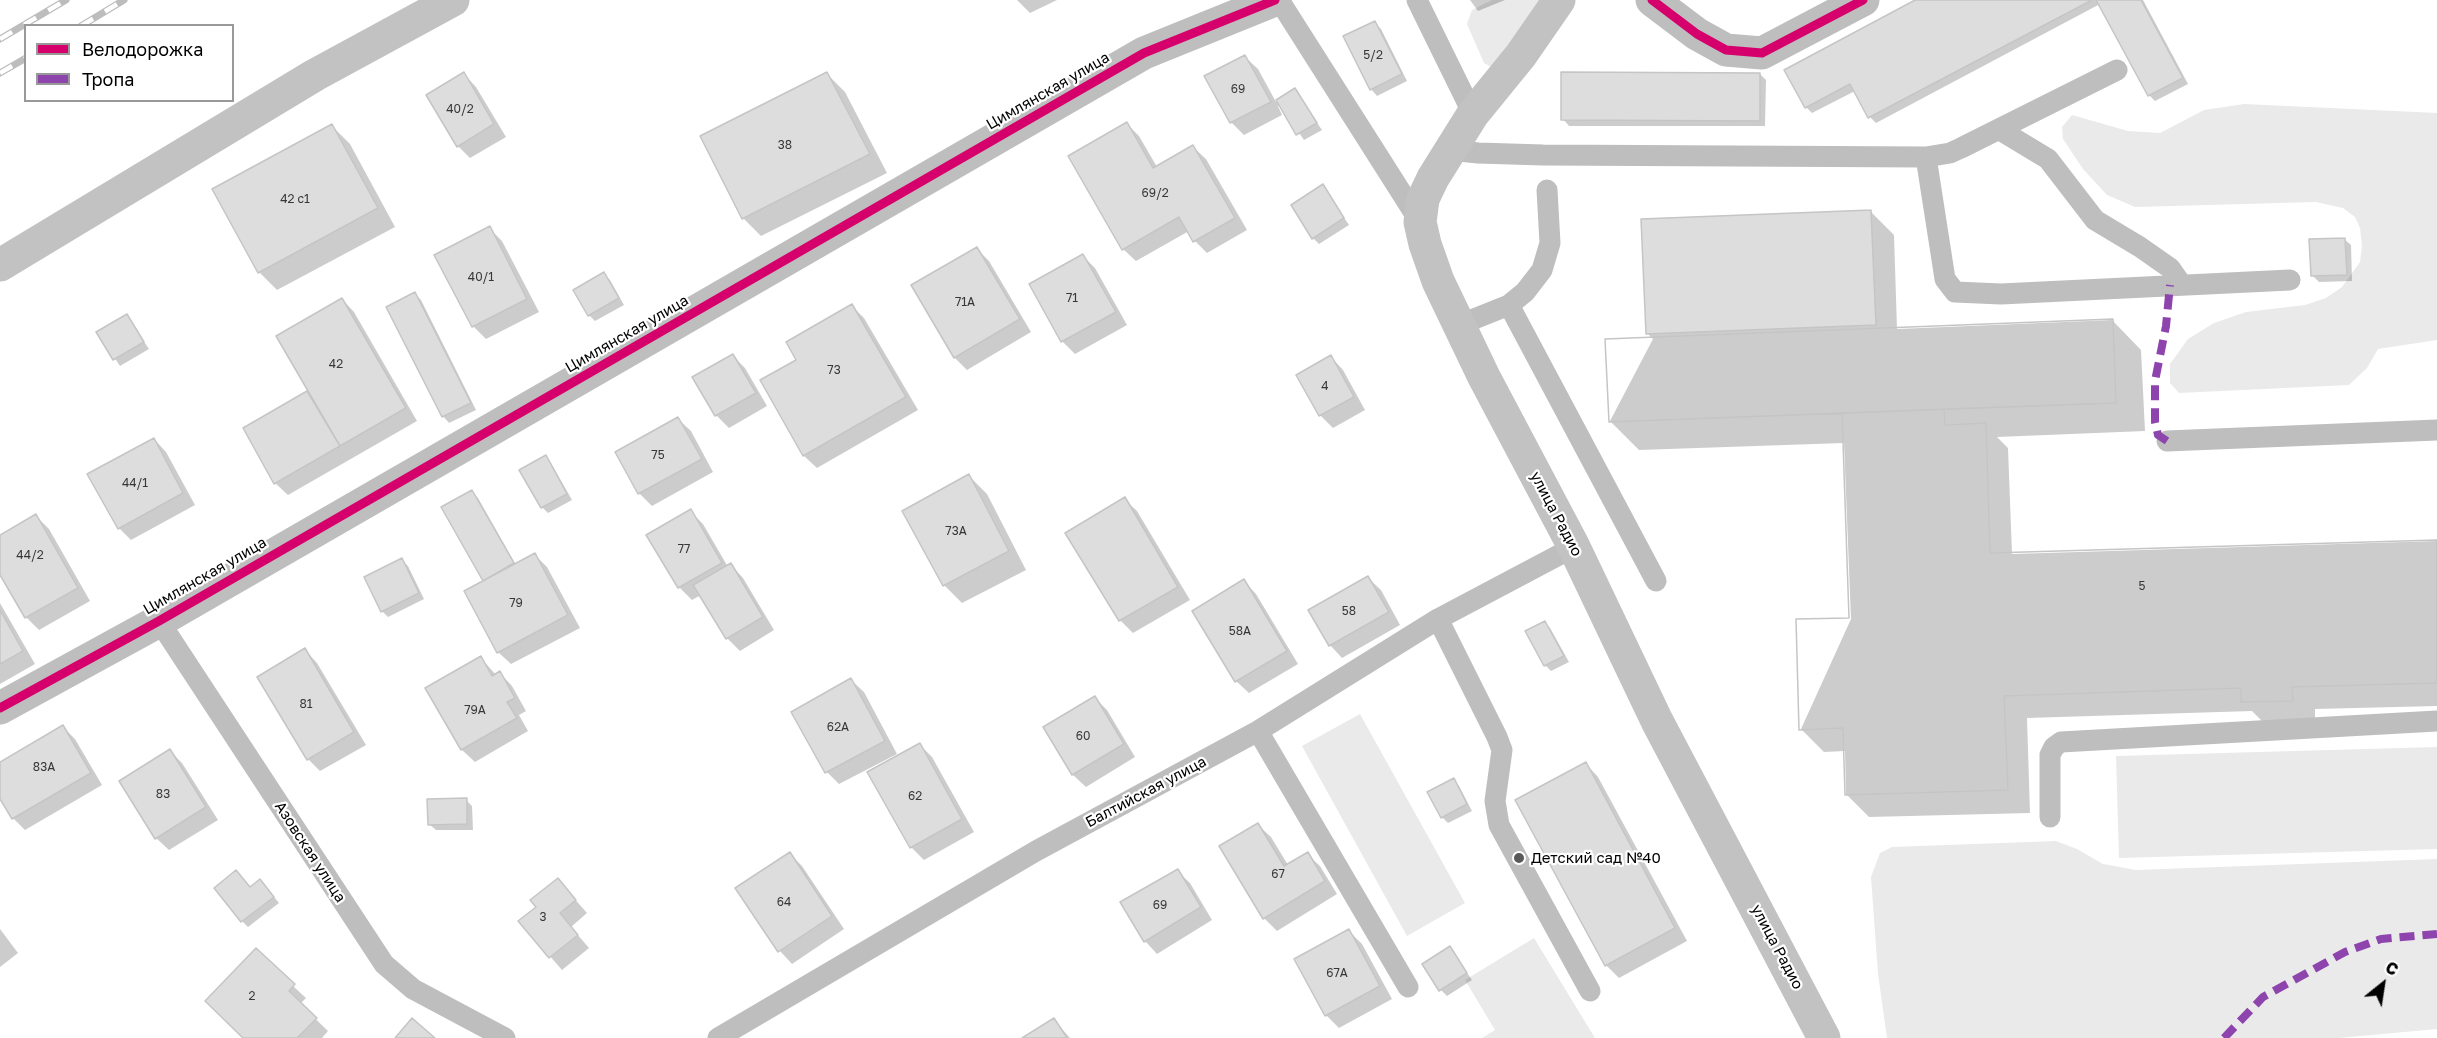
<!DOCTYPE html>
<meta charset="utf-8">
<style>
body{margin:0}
#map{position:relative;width:2437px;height:1038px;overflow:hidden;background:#fff;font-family:"Golos Text",sans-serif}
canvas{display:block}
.legend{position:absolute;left:24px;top:24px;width:210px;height:78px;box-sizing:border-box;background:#fff;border:2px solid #999;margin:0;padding:8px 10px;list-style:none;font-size:18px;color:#000}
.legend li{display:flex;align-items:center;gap:12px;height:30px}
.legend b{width:30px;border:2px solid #999}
.north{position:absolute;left:2353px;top:954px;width:60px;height:60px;-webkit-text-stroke:4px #fff;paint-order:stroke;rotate:30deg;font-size:16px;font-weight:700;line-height:24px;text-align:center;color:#000}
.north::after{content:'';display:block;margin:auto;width:21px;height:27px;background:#000;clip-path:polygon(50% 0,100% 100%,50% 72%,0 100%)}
</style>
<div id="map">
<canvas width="2437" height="1038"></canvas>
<ul class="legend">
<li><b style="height:8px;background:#d6006c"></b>Велодорожка</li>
<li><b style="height:8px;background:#8e44ad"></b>Тропа</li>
</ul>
<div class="north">С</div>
</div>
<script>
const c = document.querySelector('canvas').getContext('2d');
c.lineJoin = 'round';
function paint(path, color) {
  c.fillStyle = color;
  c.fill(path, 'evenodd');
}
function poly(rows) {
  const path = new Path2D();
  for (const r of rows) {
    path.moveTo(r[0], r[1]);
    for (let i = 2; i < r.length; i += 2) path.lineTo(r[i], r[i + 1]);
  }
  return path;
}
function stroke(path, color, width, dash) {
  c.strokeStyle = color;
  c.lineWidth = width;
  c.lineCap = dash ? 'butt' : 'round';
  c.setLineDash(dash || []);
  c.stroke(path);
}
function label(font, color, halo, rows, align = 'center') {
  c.font = font + ' "Golos Text",sans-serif';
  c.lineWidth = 4.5;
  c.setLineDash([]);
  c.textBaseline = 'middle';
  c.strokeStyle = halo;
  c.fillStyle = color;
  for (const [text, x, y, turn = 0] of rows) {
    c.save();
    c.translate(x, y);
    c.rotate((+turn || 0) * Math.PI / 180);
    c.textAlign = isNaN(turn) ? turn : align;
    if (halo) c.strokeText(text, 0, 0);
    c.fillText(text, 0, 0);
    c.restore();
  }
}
paint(poly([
 [1492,0,1547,0,1491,67,1484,63,1467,24,1472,10],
 [2244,104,2437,113,2437,340,2378,349,2367,368,2349,385,2179,393,2170,383,2170,364,2188,339,2214,323,2246,312,2305,305,2326,298,2342,287,2360,262,2362,246,2360,228,2355,217,2343,208,2316,202,2135,207,2107,195,2083,169,2063,139,2062,127,2072,115,2128,131,2160,133,2204,110],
 [1360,714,1465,903,1407,936,1302,746],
 [2437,747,2437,849,2119,858,2116,756],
 [2056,841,2077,849,2103,864,2136,870,2437,859,2437,1029,2339,1038,1887,1038,1878,974,1871,877,1880,853,1892,847],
 [1534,938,1595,1038,1482,1038,1495,1030,1465,980]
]), '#eaeaea');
paint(poly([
 [1017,0,1057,0,1030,13],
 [1470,0,1505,0,1478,11],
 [1919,0,2143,0,2188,84,2155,101,2149,95,2100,4,1876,123,1870,117,1855,91,1812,113,1806,107],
 [1375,23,1381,29,1407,81,1377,96,1371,89,1345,37],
 [1245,57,1258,69,1276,102,1295,90,1322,130,1304,140,1280,105,1278,106,1282,115,1244,135,1231,122],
 [464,74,476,87,506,137,470,158,458,146],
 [827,74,845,92,887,173,761,236,743,218],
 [1760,74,1766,80,1765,126,1569,126,1563,119],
 [1127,124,1139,136,1157,167,1193,147,1206,159,1247,230,1207,253,1195,241,1189,231,1136,261,1123,249],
 [332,126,350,144,395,227,277,290,259,272],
 [1323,186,1349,225,1319,244,1313,238],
 [1871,212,1894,235,1897,329,2112,320,2141,350,2145,431,1997,437,2008,448,2012,554,2437,541,2437,706,2315,709,2315,723,2265,724,2252,711,2027,718,2030,813,1869,817,1846,794,1845,751,1824,752,1801,729,1851,619,1844,443,1639,450,1610,421,1653,339,1647,333],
 [489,228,502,241,539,312,486,339,473,326,436,255],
 [2344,239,2351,245,2352,281,2319,282,2313,276],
 [977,249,989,261,1031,332,967,370,955,358,913,286],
 [1083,256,1095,268,1127,325,1075,354,1062,341],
 [604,274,610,280,624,305,595,321,589,315,575,290],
 [415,294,421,300,476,410,449,423,443,416,388,308],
 [342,299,354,312,417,421,288,495,275,483,245,429,309,392],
 [852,306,864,318,918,410,817,468,804,456,762,381,798,360],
 [127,316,149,349,120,366,98,333],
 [732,355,745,368,767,406,729,428,716,415],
 [1331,357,1343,370,1365,410,1333,428,1320,415],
 [678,419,691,431,713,472,652,506,639,493],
 [154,439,166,452,195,505,131,540,119,528],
 [545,457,551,463,572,500,548,513,542,507],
 [969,476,987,494,1026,570,962,603,944,585],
 [472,492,478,498,516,565,535,555,547,567,580,628,511,664,498,652],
 [1124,499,1137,511,1190,600,1133,633,1120,620],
 [690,511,703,524,728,567,731,565,743,578,774,630,740,651,727,638,701,595,692,600,679,587,649,536],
 [36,516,49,529,90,601,39,630,26,617,0,572,0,537],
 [402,560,408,566,424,599,388,617,382,611],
 [1368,578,1381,590,1400,625,1342,658,1330,645],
 [1244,581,1256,594,1298,664,1249,693,1236,681],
 [0,603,35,664,0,684],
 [1544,622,1550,628,1569,662,1551,671,1545,665,1527,632],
 [305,650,317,663,366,745,320,771,308,759],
 [481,658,496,675,500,673,512,686,526,711,519,715,528,731,475,762,462,750,427,689],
 [851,680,864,692,897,754,839,784,827,772],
 [1095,698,1107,710,1135,757,1086,787,1073,775,1045,728],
 [63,727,75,739,102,785,25,830,13,818,0,796,0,763],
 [920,745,932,757,974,832,924,860,911,847],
 [170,751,182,763,218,820,169,850,156,838],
 [1586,764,1598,777,1687,941,1619,978,1606,965],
 [1453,780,1459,786,1472,811,1448,823,1442,817,1429,792],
 [466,800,472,806,473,830,436,830,429,824],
 [1258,825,1271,837,1288,865,1307,854,1320,866,1337,894,1277,931,1264,918],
 [790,854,802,866,844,929,792,964,780,951,737,889],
 [1177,871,1190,883,1212,920,1157,954,1145,941],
 [558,880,587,913,571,927,589,948,562,970,520,922,538,907],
 [266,887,279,903,248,927,242,921,250,888],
 [0,929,18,953,0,967],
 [1349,931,1362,944,1392,999,1339,1028,1326,1015],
 [1450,948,1472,980,1447,996,1441,990],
 [293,986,306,998,300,1004,328,1031,322,1038,245,1038],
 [1054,1020,1070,1038,1025,1038]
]), '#0003');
const building = poly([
 [1915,0,2092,0,1868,118,1850,84,1805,108,1784,70,1915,0],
 [2096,0,2141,0,2183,78,2148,96,2096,0],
 [1375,21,1402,74,1370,90,1343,36,1375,21],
 [1245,55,1271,102,1230,123,1204,76,1245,55],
 [464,72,494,124,457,147,426,95,464,72],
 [827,72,870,154,742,219,700,136,827,72],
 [1561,72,1760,73,1760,121,1561,120,1561,72],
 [1295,88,1317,123,1296,135,1276,100,1295,88],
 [1127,122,1153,168,1193,145,1235,218,1193,242,1179,217,1122,250,1068,156,1127,122],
 [332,124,378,208,258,273,212,189,332,124],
 [1323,184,1344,218,1312,239,1291,205,1323,184],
 [1871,210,1876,325,1646,334,1641,219,1871,210],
 [490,226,527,299,472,327,434,255,490,226],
 [2345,238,2347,275,2311,276,2309,239,2345,238],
 [977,247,1020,319,954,358,911,285,977,247],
 [1083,254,1116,312,1061,342,1029,284,1083,254],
 [604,272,619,298,588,316,573,290,604,272],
 [415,292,471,403,442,417,386,307,415,292],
 [342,298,406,408,340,446,276,336,342,298],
 [852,304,906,397,803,456,760,380,796,360,786,342,852,304],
 [127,314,144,342,113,360,96,332,127,314],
 [2113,319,2116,403,1944,409,1945,425,1986,423,1990,553,2437,540,2437,683,2292,687,2293,701,2241,702,2241,688,2004,696,2008,790,1845,795,1843,728,1799,730,1796,619,1849,618,1842,413,1609,422,1605,339,2113,319],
 [2113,319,2116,403,1609,422,1605,339,2113,319],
 [733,354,756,393,715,416,692,377,733,354],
 [1331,355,1354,397,1319,416,1296,375,1331,355],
 [307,391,340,446,274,484,243,428,307,391],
 [1944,409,1945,425,1986,423,1990,553,2437,540,2437,683,2292,687,2293,701,2241,702,2241,688,2004,696,2008,790,1845,795,1843,728,1799,730,1796,619,1849,618,1842,413,1944,409],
 [678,417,702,459,638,494,615,452,678,417],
 [154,438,183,493,118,529,87,474,154,438],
 [546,455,567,494,541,508,519,470,546,455],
 [969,474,1009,551,943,586,902,511,969,474],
 [472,490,514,563,483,581,441,507,472,490],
 [1125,497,1178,587,1119,621,1065,533,1125,497],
 [691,509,722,563,678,588,646,535,691,509],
 [36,514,78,588,25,618,0,575,0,535,36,514],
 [535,553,568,615,497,653,464,591,535,553],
 [402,558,419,593,381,612,364,577,402,558],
 [731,563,763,617,726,639,693,585,731,563],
 [1368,576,1389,612,1329,646,1308,610,1368,576],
 [1244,579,1287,651,1235,682,1192,611,1244,579],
 [0,610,23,651,0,664,0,610],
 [1545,621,1564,656,1544,666,1525,631,1545,621],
 [305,648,354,732,307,760,257,677,305,648],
 [481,656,492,676,500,671,515,698,507,702,517,718,461,750,425,688,481,656],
 [851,678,885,741,825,773,791,712,851,678],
 [1095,696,1124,744,1072,775,1043,727,1095,696],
 [63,725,91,773,12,819,0,799,0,762,63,725],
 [920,743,962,819,910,848,867,772,920,743],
 [170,749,206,807,155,839,119,781,170,749],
 [1586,762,1675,928,1605,966,1515,800,1586,762],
 [1454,778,1467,804,1441,818,1427,792,1454,778],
 [467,798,467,824,428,825,427,799,467,798],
 [1258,823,1284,866,1308,852,1325,881,1263,919,1219,846,1258,823],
 [790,852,832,916,778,952,735,888,790,852],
 [1178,869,1201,907,1144,942,1120,902,1178,869],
 [236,870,250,887,260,879,274,897,241,922,214,888,236,870],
 [558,878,576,900,560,913,578,935,549,958,518,921,536,907,530,900,558,878],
 [1349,929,1380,986,1325,1016,1294,959,1349,929],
 [1450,946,1467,973,1439,991,1422,964,1450,946],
 [256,948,295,984,289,991,317,1018,297,1038,243,1038,205,1001,256,948],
 [412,1018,435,1038,395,1038,412,1018],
 [1054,1018,1067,1038,1022,1038,1054,1018]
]);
paint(building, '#ddd');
stroke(building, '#c5c5c5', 1.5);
stroke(poly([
 [1279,0,1420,222],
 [1417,0,1473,114],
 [2000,130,2048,159,2095,220,2140,247,2170,268,2182,285],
 [1449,150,1478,153,1543,155,1926,157,1950,153,1961,148,2117,70],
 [1926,157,1945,279,1955,292,2001,294,2290,280],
 [1509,305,1656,581],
 [1459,325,1509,305,1525,292,1542,270,1550,243,1547,190],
 [2167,441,2437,430],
 [1438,619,1497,737,1502,750,1495,801,1499,825,1590,991],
 [159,621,384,964,413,989,505,1038],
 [1258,731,1408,987],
 [2050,817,2050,755,2054,747,2061,742,2437,721],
 [718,1038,1036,851,1258,731,1438,619,1574,547]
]), '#bebebe', 21);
stroke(poly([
 [1652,0,1697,34,1726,50,1762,53,1863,0],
 [0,708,159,621,1144,53,1275,0]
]), '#bebebe', 33);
stroke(poly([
 [1559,0,1521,55,1473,114,1433,178,1423,199,1420,222,1425,244,1438,281,1484,377,1574,547,1657,721,1824,1038],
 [0,265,315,75,453,0]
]), '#c2c2c2', 33);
const rail = poly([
 [81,26,124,0],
 [0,39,66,0],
 [0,73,26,58]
]);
stroke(rail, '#bdbdbd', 7);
stroke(rail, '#fff', 4.5, [14]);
stroke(poly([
 [2167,441,2158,435,2155,422,2155,381,2166,326,2170,285],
 [2224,1038,2263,997,2345,952,2381,939,2437,934]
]), '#8e44ad', 8, [15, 8]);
stroke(poly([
 [1652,0,1697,34,1726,50,1762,53,1863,0],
 [0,708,159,621,1144,53,1275,0]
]), '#d6006c', 9);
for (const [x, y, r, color] of [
 [1519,858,6,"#595959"]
]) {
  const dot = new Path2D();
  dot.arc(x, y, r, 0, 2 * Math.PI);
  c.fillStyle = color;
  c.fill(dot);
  stroke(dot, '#fff', 2);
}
label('12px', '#373737', null, [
 ["5/2",1373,55],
 ["69",1238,89],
 ["40/2",460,109],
 ["38",785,145],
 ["69/2",1155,193],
 ["42 с1",295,199],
 ["40/1",481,277],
 ["71",1072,298],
 ["71А",965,302],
 ["42",336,364],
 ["73",834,370],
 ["4",1325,386],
 ["75",658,455],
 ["44/1",135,483],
 ["73А",956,531],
 ["77",684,549],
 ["44/2",30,555],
 ["5",2142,586],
 ["79",516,603],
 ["58",1349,611],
 ["58А",1240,631],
 ["81",306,704],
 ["79А",475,710],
 ["62А",838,727],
 ["60",1083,736],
 ["83А",44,767],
 ["83",163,794],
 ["62",915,796],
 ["67",1278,874],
 ["64",784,902],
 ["69",1160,905],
 ["3",543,917],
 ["67А",1337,973],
 ["2",252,996]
]);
label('15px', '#000', '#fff', [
 ["Цимлянская улица",1048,91,-30],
 ["Цимлянская улица",627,334,-30],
 ["улица Радио",1556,514,62],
 ["Цимлянская улица",205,576,-30],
 ["Балтийская улица",1146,792,-28],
 ["Азовская улица",310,852,57],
 ["улица Радио",1777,947,62]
]);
label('15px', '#000', '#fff', [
 ["Детский сад №40",1531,858]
], 'left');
</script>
